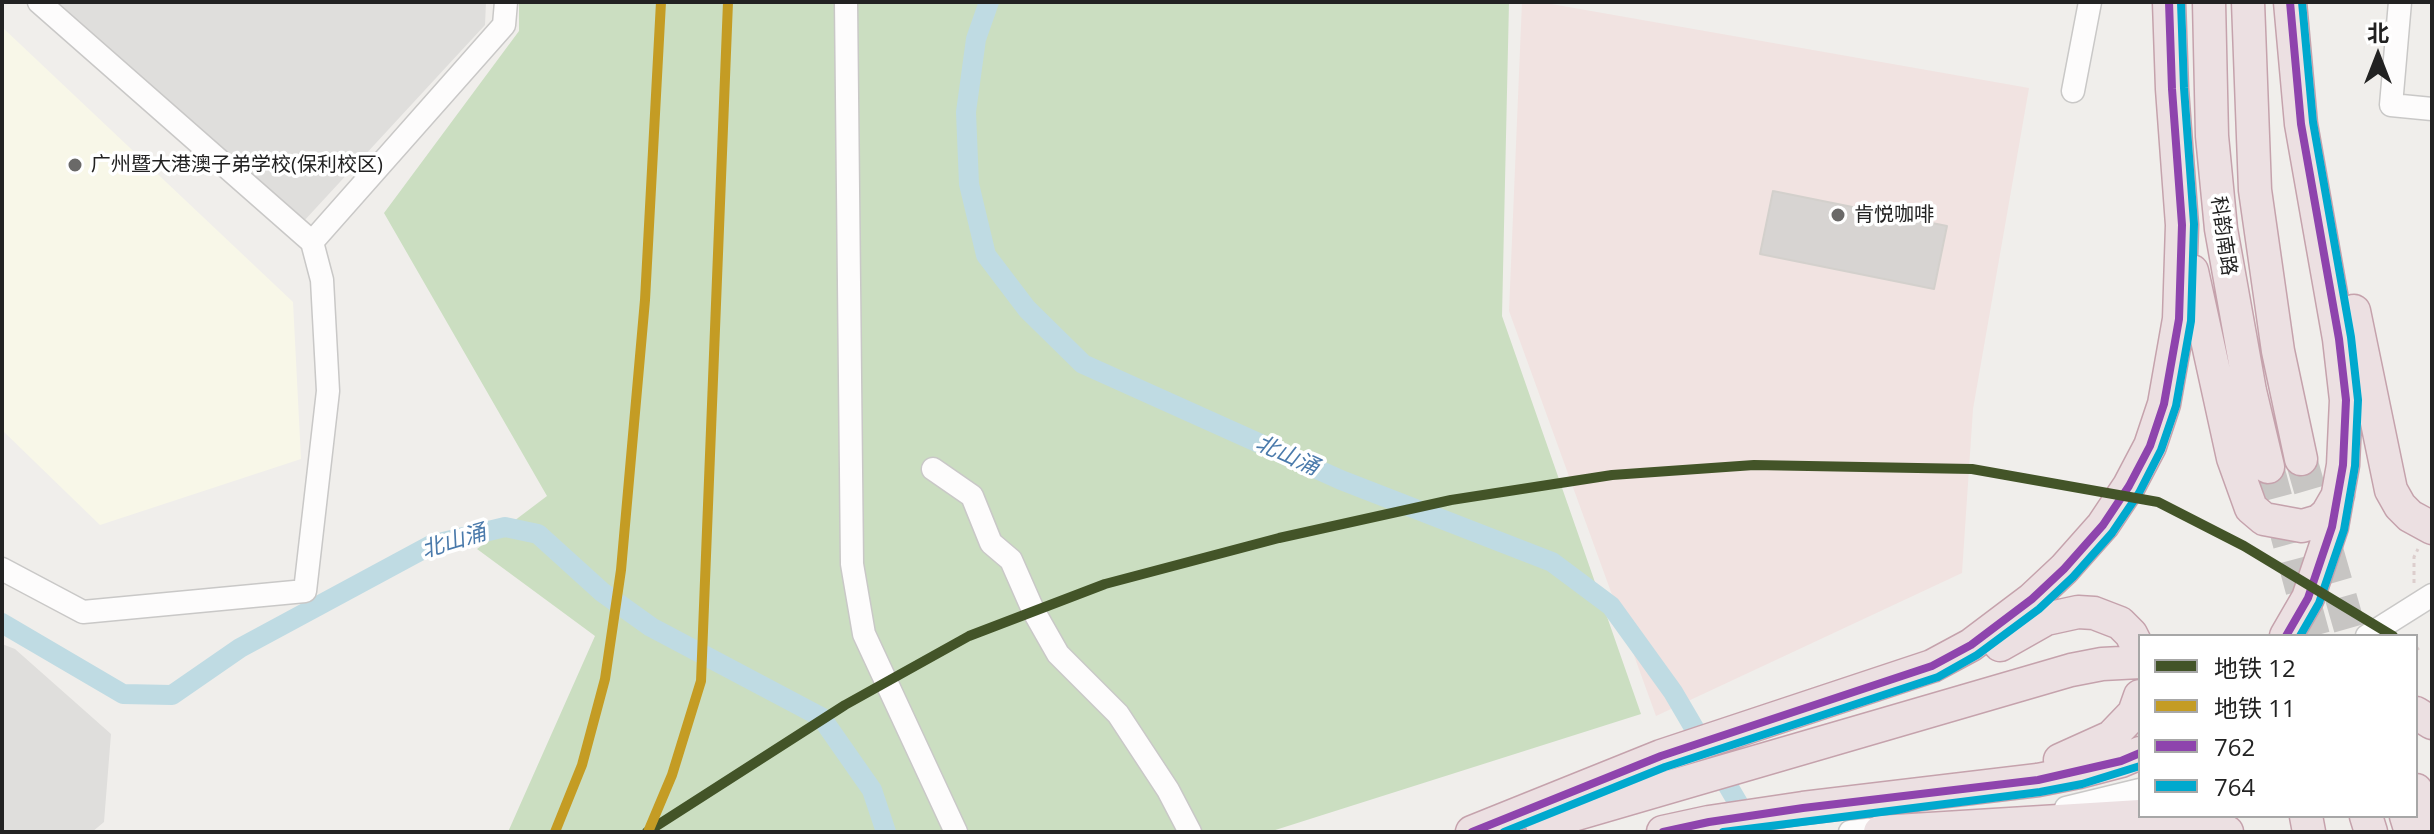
<!DOCTYPE html>
<meta charset="utf-8">
<style>
body{margin:0}
#map{position:relative;width:2434px;height:834px;overflow:hidden;background:#f0eeeb;font-family:"Open Sans","Noto Sans SC",sans-serif}
canvas{display:block}
.frame{position:absolute;inset:0;border:4px solid #222;pointer-events:none}
.legend{position:absolute;left:2138px;top:634px;width:280px;height:184px;box-sizing:border-box;background:#fff;border:2px solid #a7a7a7;margin:0;padding:10px 14px;list-style:none;font-size:24px;color:#222}
.legend li{display:flex;align-items:center;gap:16px;height:40px}
.legend b{width:40px;border:2px solid #a7a7a7}
.north{position:absolute;left:2338px;top:16px;width:80px;height:80px;-webkit-text-stroke:6px #fff;paint-order:stroke;rotate:0deg;font-size:22px;font-weight:700;line-height:32px;text-align:center;color:#222}
.north::after{content:'';display:block;margin:auto;width:28px;height:36px;background:#222;clip-path:polygon(50% 0,100% 100%,50% 72%,0 100%)}
</style>
<div id="map">
<canvas width="2434" height="834"></canvas>
<div class="frame"></div>
<ul class="legend">
<li><b style="height:10px;background:#435428"></b>地铁 12</li>
<li><b style="height:10px;background:#c49c24"></b>地铁 11</li>
<li><b style="height:10px;background:#8e44ad"></b>762</li>
<li><b style="height:10px;background:#00a9ce"></b>764</li>
</ul>
<div class="north">北</div>
</div>
<script>
const c = document.querySelector('canvas').getContext('2d');
c.lineJoin = 'round';
function paint(path, color) {
  c.fillStyle = color;
  c.fill(path, 'evenodd');
}
function poly(rows) {
  const path = new Path2D();
  for (const r of rows) {
    path.moveTo(r[0], r[1]);
    for (let i = 2; i < r.length; i += 2) path.lineTo(r[i], r[i + 1]);
  }
  return path;
}
function stroke(path, color, width, dash) {
  c.strokeStyle = color;
  c.lineWidth = width;
  c.lineCap = dash ? 'butt' : 'round';
  c.setLineDash(dash || []);
  c.stroke(path);
}
function label(font, color, halo, rows, align = 'center') {
  c.font = font + ' "Open Sans","Noto Sans SC",sans-serif';
  c.lineWidth = 7;
  c.setLineDash([]);
  c.textBaseline = 'middle';
  c.strokeStyle = halo;
  c.fillStyle = color;
  for (const [text, x, y, turn = 0] of rows) {
    c.save();
    c.translate(x, y);
    c.rotate((+turn || 0) * Math.PI / 180);
    c.textAlign = isNaN(turn) ? turn : align;
    if (halo) c.strokeText(text, 0, 0);
    c.fillText(text, 0, 0);
    c.restore();
  }
}
paint(poly([
 [37,2,486,2,485,25,303,222],
 [2,644,15,649,111,734,104,822,92,832,2,832]
]), '#dfdedc');
paint(poly([
 [1522,2,1540,2,2029,88,1973,409,1962,573,1656,716,1509,311]
]), '#f1e3e1');
paint(poly([
 [2,27,293,302,301,459,100,525,2,430]
]), '#f8f7e8');
paint(poly([
 [519,2,1509,2,1502,316,1641,714,1269,832,508,832,595,636,477,549,547,496,384,213,519,31]
]), '#cbdec1');
stroke(poly([
 [989,2,976,39,966,112,969,184,986,255,1027,309,1083,364,1341,480,1552,562,1611,606,1673,692,1755,832],
 [2,623,123,694,172,695,240,648,431,545,505,527,538,534,602,592,651,627,821,717,872,790,886,832]
]), '#bfdbe3', 20);
const building = poly([
 [1773,191,1947,226,1934,289,1760,254,1773,191]
]);
paint(building, '#d7d4d2');
stroke(building, '#d3d0cc', 2);
stroke(poly([
 [2301,459,2352,636],
 [2268,467,2314,636]
]), '#c7c5c3', 32, [32, 16]);
const minor = poly([
 [846,2,852,564,864,634,956,832],
 [2400,2,2391,105,2432,109],
 [2073,91,2090,2],
 [312,242,504,25,506,2],
 [933,469,972,496,991,543,1011,560,1033,610,1058,654,1118,714,1168,790,1190,832],
 [2,569,83,612,305,591,328,391,322,280,312,242,39,2],
 [2367,636,2432,595],
 [2066,808,2140,790],
 [1850,832,1893,827]
]);
const highway = poly([
 [2209,2,2212,136,2221,229,2250,391,2268,467],
 [2248,2,2255,190,2278,351,2301,459],
 [2192,271,2233,458,2251,508,2264,519,2302,526,2319,521,2327,514,2338,495],
 [2354,311,2391,490,2400,506,2410,516,2432,528],
 [2286,636,2308,598,2332,527,2343,465,2346,400,2339,339,2301,124,2290,2],
 [2000,645,2046,619,2078,612,2094,613,2120,623,2131,634,2140,652],
 [2416,713,2432,723],
 [2060,760,2111,737,2134,713,2140,696],
 [2416,790,2432,816],
 [2153,816,2178,817,2227,832],
 [2306,816,2309,832],
 [2366,816,2371,832],
 [2406,816,2411,832],
 [1542,824,2071,670,2102,664,2140,662],
 [1472,832,1661,756,1932,666,1971,645,2032,599,2064,569,2103,525,2129,486,2150,446,2164,404,2179,319,2182,225,2172,89,2169,2],
 [1663,832,1709,822,1803,808,2038,780,2079,772,2121,761,2140,753],
 [1880,832,2140,816]
]);
stroke(minor, '#c9c8c7', 25);
stroke(highway, '#c5a2ac', 35);
stroke(poly([
 [2414,583,2414,557,2418,549],
 [2416,650,2419,648]
]), '#dccecd', 3, [4, 4]);
stroke(minor, '#fdfcfc', 22);
stroke(highway, '#ece0e2', 32);
stroke(poly([
 [2286,636,2308,598,2332,527,2343,465,2346,400,2339,339,2301,124,2290,2],
 [1472,832,1661,756,1932,666,1971,645,2032,599,2064,569,2103,525,2129,486,2150,446,2164,404,2179,319,2182,225,2172,89,2169,2],
 [1663,832,1709,822,1803,808,2038,780,2121,761,2140,753]
]), '#8e44ad', 8);
stroke(poly([
 [2300,636,2319,603,2344,530,2355,466,2358,400,2351,337,2313,122,2302,2],
 [1504,832,1665,767,1938,677,1977,655,2039,609,2073,577,2112,533,2139,493,2161,450,2176,406,2191,321,2194,224,2184,88,2181,2],
 [1723,832,2040,792,2082,784,2140,766]
]), '#00a9ce', 8);
stroke(poly([
 [647,832,845,705,969,636,1105,584,1279,538,1451,500,1612,475,1754,465,1972,469,2158,502,2244,546,2393,636]
]), '#435428', 10);
stroke(poly([
 [555,832,582,765,605,679,621,570,645,300,661,2],
 [648,832,672,775,701,681,728,2]
]), '#c49c24', 10);
for (const [x, y, r, color] of [
 [75,165,8,"#6a6968"],
 [1838,215,8,"#6a6968"]
]) {
  const dot = new Path2D();
  dot.arc(x, y, r, 0, 2 * Math.PI);
  c.fillStyle = color;
  c.fill(dot);
  stroke(dot, '#fff', 3);
}
label('20px', '#222', '#fff', [
 ["广州暨大港澳子弟学校(保利校区)",91,165],
 ["肯悦咖啡",1854,215]
], 'left');
label('20px', '#222', '#fff', [
 ["科韵南路",2223,236,82]
]);
label('italic 22px', '#4a7aab', '#fff', [
 ["北山涌",1287,456,24],
 ["北山涌",454,542,-17]
]);
</script>
